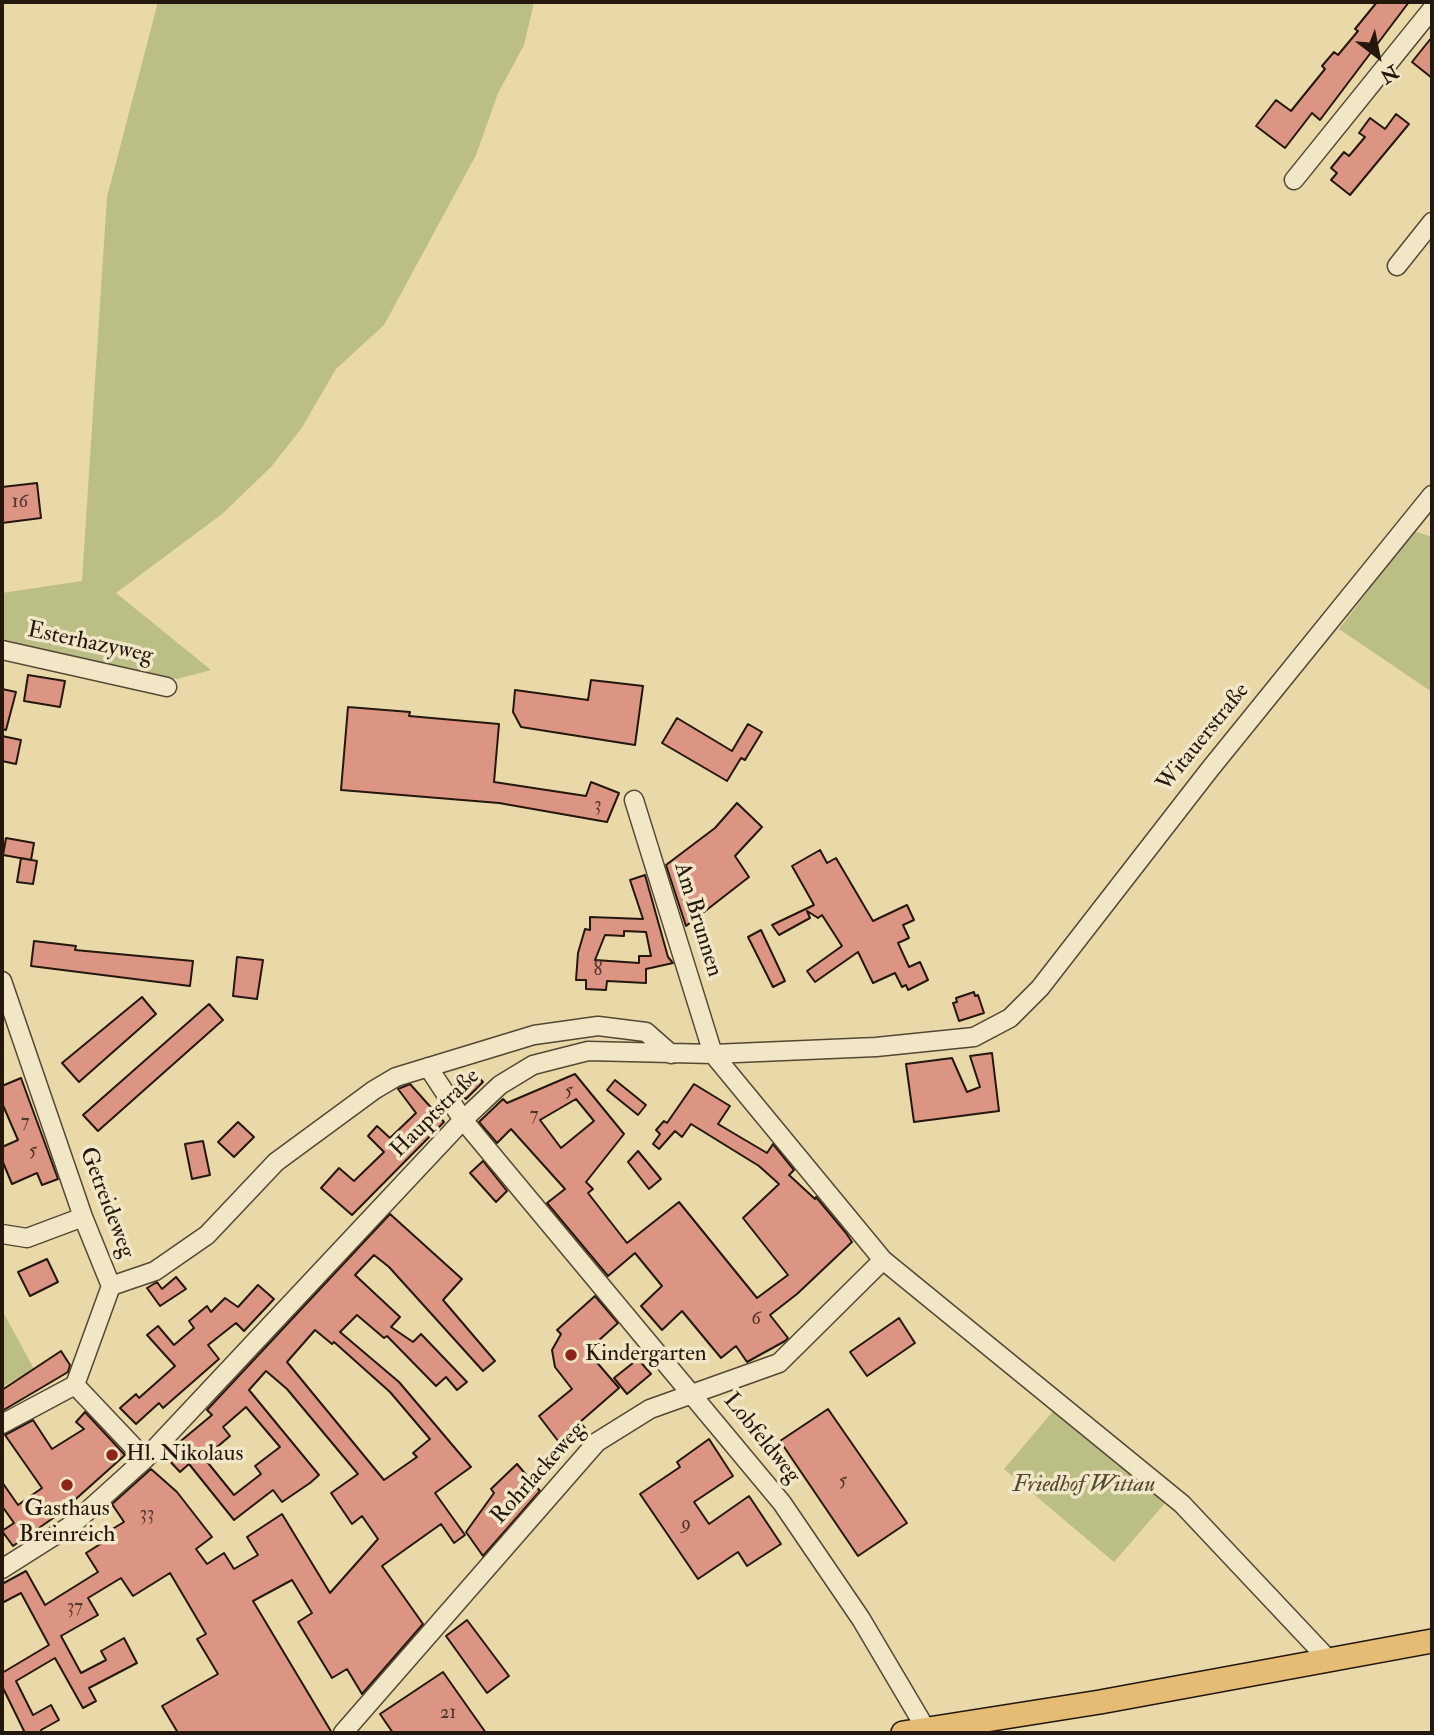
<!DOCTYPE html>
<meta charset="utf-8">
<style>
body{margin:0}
#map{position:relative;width:1434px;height:1735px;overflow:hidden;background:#e9d8a8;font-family:"IM FELL Double Pica",serif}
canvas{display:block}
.frame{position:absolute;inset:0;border:4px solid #23170e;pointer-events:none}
.north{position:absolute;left:1343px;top:21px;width:70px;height:70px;-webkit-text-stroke:5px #f1e6c6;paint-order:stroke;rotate:148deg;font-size:19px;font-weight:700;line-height:28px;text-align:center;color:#23170e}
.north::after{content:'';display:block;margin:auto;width:24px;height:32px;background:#23170e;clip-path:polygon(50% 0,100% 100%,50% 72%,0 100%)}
</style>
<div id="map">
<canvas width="1434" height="1735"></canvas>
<div class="frame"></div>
<div class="north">N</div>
</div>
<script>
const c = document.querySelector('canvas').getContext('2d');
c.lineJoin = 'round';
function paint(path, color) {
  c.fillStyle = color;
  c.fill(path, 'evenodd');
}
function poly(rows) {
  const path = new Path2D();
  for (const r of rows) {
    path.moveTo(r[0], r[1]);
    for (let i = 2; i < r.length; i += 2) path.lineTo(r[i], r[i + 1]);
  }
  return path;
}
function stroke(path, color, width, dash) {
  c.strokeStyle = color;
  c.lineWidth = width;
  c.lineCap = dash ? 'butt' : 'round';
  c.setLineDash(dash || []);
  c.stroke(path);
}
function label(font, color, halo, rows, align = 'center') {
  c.font = font + ' "IM FELL Double Pica",serif';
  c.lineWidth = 7;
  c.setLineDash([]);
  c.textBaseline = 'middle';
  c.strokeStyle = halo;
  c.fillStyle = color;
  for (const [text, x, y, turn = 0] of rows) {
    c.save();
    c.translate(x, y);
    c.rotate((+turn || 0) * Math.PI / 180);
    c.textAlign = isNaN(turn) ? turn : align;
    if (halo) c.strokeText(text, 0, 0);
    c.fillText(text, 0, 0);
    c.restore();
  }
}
paint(poly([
 [158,2,534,2,524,45,498,93,476,155,384,325,336,369,301,429,271,467,222,514,116,593,211,670,177,679,2,641,2,593,82,581,107,197],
 [1414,531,1432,537,1432,692,1339,629],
 [2,1310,34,1369,2,1387],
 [1055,1409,1165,1503,1114,1562,1004,1469]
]), '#bbbe85');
const building = poly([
 [1377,2,1409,2,1320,120,1312,113,1285,148,1256,126,1276,100,1291,111,1325,69,1322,66,1334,52,1338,55,1358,31,1355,29,1377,2],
 [1432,37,1432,78,1412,62,1432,37],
 [1396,114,1409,124,1350,195,1331,180,1337,173,1331,168,1344,152,1349,156,1365,137,1359,133,1370,118,1385,129,1396,114],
 [37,483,41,518,2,523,2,487,37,483],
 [28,675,65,681,60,707,24,701,28,675],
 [591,680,643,686,635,745,521,727,513,712,515,690,588,700,591,680],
 [2,689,16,692,6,730,2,729,2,689],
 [348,707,410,712,409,716,499,724,494,782,586,796,591,782,619,793,607,822,499,803,341,790,348,707],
 [677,718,732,751,748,724,762,732,745,760,741,758,727,781,662,743,677,718],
 [2,736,21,740,16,764,2,761,2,736],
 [737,803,762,827,735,856,749,877,686,926,666,865,715,828,737,803],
 [6,838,34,843,31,860,3,855,6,838],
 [820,850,827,863,836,858,873,921,907,905,914,920,903,925,909,938,898,943,909,967,920,962,928,980,908,990,906,985,902,987,895,973,873,983,858,952,815,982,807,971,842,946,822,915,818,918,807,911,810,918,779,935,772,925,814,905,792,866,820,850],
 [21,858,37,861,33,884,17,882,21,858],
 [645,875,668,957,673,963,646,969,646,983,607,981,606,990,586,989,586,980,576,980,578,953,585,929,590,930,590,917,643,919,630,880,645,875],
 [624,931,646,932,651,956,639,956,639,963,595,960,605,935,624,936,624,931],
 [761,930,785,981,773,987,748,937,761,930],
 [34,941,76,946,75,950,193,961,190,986,31,966,34,941],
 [237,957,263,960,257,999,233,996,237,957],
 [974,992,975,996,978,995,984,1013,959,1021,953,1003,957,1002,956,998,974,992],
 [142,997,156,1014,79,1082,62,1063,142,997],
 [209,1004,223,1020,98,1131,83,1115,209,1004],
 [992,1053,999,1111,914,1122,906,1064,952,1058,967,1092,980,1087,970,1056,992,1053],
 [472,1070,483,1082,466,1099,454,1086,472,1070],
 [575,1074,624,1134,586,1182,593,1189,588,1193,627,1243,679,1202,757,1298,788,1275,743,1218,779,1184,759,1166,691,1124,682,1137,675,1131,659,1149,653,1144,660,1134,656,1130,664,1121,667,1123,694,1084,730,1106,718,1124,767,1153,773,1144,794,1170,789,1175,815,1199,816,1197,846,1233,852,1242,797,1294,770,1315,788,1338,785,1341,747,1362,736,1346,721,1358,682,1311,662,1330,641,1306,662,1286,635,1253,608,1276,547,1203,565,1189,511,1129,497,1143,479,1122,503,1099,507,1103,575,1074],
 [576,1099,594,1121,561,1148,540,1120,576,1099],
 [21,1078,58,1179,42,1185,37,1173,12,1184,2,1160,2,1147,18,1140,2,1103,2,1086,21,1078],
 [615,1080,646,1105,638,1115,607,1090,615,1080],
 [410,1084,444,1122,352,1215,321,1188,339,1168,354,1181,384,1152,368,1136,377,1126,390,1138,416,1113,398,1089,410,1084],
 [238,1122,254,1137,234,1157,218,1142,238,1122],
 [203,1141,210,1175,192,1179,185,1144,203,1141],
 [638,1151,661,1179,649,1189,628,1162,638,1151],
 [483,1161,507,1191,496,1202,470,1173,483,1161],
 [390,1214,462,1279,443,1300,495,1361,483,1371,389,1267,374,1255,355,1275,400,1317,391,1327,413,1342,421,1334,467,1382,457,1390,446,1377,436,1386,387,1336,384,1338,357,1315,340,1332,399,1382,471,1467,435,1493,465,1535,454,1543,441,1524,382,1566,423,1624,362,1694,347,1669,332,1678,298,1622,312,1613,292,1580,253,1601,332,1733,178,1733,162,1706,218,1674,197,1639,206,1634,170,1573,133,1596,121,1578,88,1598,98,1615,61,1636,81,1673,106,1660,101,1651,124,1638,137,1663,89,1688,96,1701,83,1708,55,1658,16,1681,33,1715,51,1705,59,1720,41,1730,42,1733,25,1733,2,1686,2,1673,49,1645,21,1593,2,1603,2,1584,26,1571,45,1605,98,1572,86,1553,102,1543,99,1537,124,1522,112,1504,151,1469,177,1492,212,1537,196,1549,207,1564,224,1553,234,1569,258,1555,247,1537,282,1514,330,1593,378,1539,362,1516,352,1524,331,1493,358,1474,287,1389,266,1371,249,1390,319,1475,310,1483,282,1502,273,1490,234,1520,189,1464,180,1472,164,1455,212,1415,207,1410,390,1214],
 [315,1330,332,1344,334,1342,390,1392,430,1439,413,1453,417,1457,384,1480,287,1362,315,1330],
 [246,1407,280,1447,255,1466,261,1474,234,1495,204,1458,230,1436,223,1427,246,1407],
 [47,1259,58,1282,30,1296,18,1272,47,1259],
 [176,1277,186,1289,160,1306,147,1288,157,1282,162,1289,176,1277],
 [258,1285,274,1299,244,1331,236,1323,208,1345,219,1359,163,1408,159,1403,136,1424,120,1408,136,1394,139,1398,175,1366,147,1335,158,1326,174,1345,194,1328,189,1321,207,1306,211,1312,225,1298,238,1307,258,1285],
 [595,1296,618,1323,587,1351,619,1388,580,1422,588,1432,565,1450,539,1416,572,1389,555,1367,552,1350,561,1334,557,1330,595,1296],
 [899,1318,915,1343,867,1376,850,1352,899,1318],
 [61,1351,70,1365,68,1372,2,1411,2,1390,61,1351],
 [638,1359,651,1374,627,1394,614,1378,638,1359],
 [828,1409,907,1523,858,1556,780,1441,828,1409],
 [85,1412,125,1455,59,1514,13,1546,2,1531,14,1523,2,1506,2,1482,18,1505,42,1488,5,1435,33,1420,52,1449,84,1429,76,1422,85,1412],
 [709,1439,733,1476,694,1502,709,1524,749,1496,781,1544,747,1566,738,1552,698,1579,640,1494,680,1467,677,1462,709,1439],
 [517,1464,540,1491,483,1556,466,1532,494,1493,491,1489,517,1464],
 [467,1620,509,1676,487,1693,446,1636,467,1620],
 [443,1672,486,1733,393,1733,380,1714,443,1672]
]);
paint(building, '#dc9582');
stroke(building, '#23170e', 2);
const minor = poly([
 [1294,180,1432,9],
 [1397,266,1432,222],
 [2,650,167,687],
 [634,800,713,1054,883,1260,1182,1504,1328,1659],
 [2,981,83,1217,111,1286,75,1385,145,1459],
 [428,1067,463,1120,782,1503,861,1619,926,1729],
 [2,1234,27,1238,83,1217],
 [111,1286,155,1271,207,1235,276,1162,374,1090,396,1077,534,1035,598,1026,646,1032,671,1054],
 [2,1424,75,1385],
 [2,1569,73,1524,145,1459,463,1120,500,1085,533,1065,588,1051,713,1054,876,1047,974,1037,1010,1018,1040,988,1210,769,1432,495],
 [343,1733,597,1442,650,1409,779,1363,883,1260]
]);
const major = poly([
 [903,1733,1100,1702,1432,1641]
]);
stroke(minor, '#544734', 21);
stroke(major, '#23170e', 26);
stroke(minor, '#f1e6c6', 18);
stroke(major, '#e4bc74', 23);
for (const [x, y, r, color] of [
 [571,1355,7,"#8f2418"],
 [112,1455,7,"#8f2418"],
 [67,1485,7,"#8f2418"]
]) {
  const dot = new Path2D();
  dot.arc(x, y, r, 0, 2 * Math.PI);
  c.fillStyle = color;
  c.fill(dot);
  stroke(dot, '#f1e6c6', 2.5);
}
label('19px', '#51362b', null, [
 ["16",20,503],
 ["3",598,806],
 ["8",598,971],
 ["5",569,1092],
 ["7",534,1116],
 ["7",25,1123],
 ["5",33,1152],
 ["6",756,1320],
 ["5",843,1482],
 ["33",147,1515],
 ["9",686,1525],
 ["37",75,1608],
 ["21",448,1714]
]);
label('23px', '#23170e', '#f1e6c6', [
 ["Esterhazyweg",90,644,12],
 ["Witauerstraße",1204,738,-51],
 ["Am Brunnen",697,920,73],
 ["Hauptstraße",436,1114,-45],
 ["Getreideweg",106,1203,69],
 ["Lobfeldweg",761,1439,51],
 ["Rohrlackeweg",539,1474,-48]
]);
label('23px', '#23170e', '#f1e6c6', [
 ["Kindergarten",585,1355],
 ["Hl. Nikolaus",126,1455],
 ["Gasthaus",67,1510,"center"],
 ["Breinreich",67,1536,"center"]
], 'left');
label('italic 23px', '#514932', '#f1e6c6', [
 ["Friedhof Wittau",1084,1486]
]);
</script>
